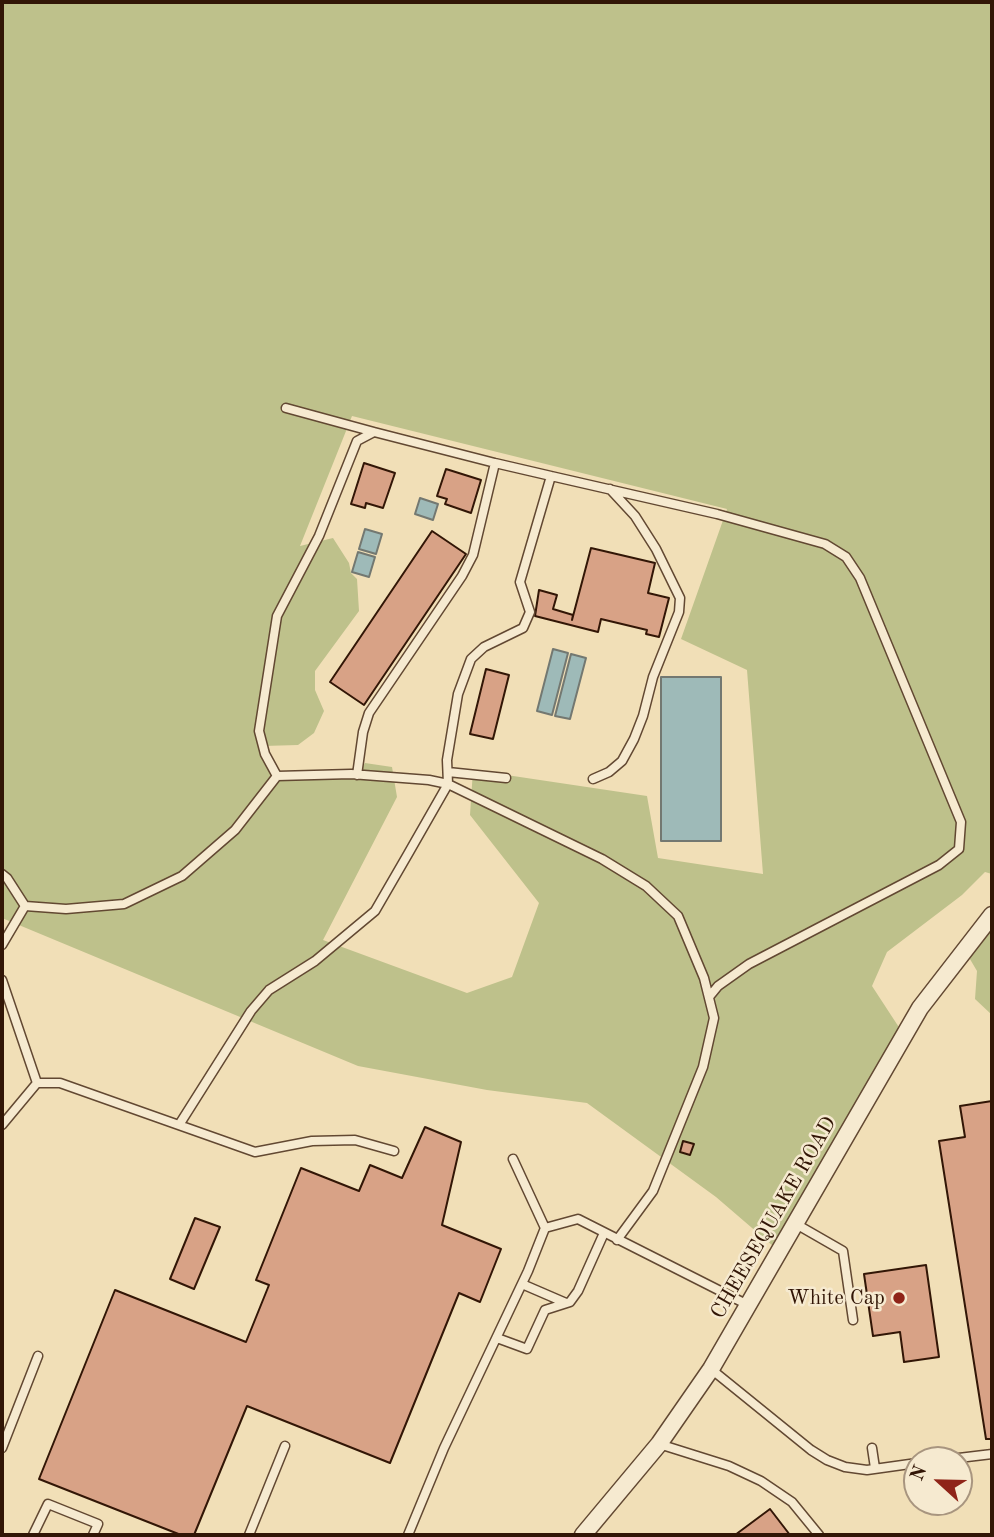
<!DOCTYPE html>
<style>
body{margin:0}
#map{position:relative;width:994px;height:1537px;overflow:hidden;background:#f1dfb7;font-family:"Old Standard TT",serif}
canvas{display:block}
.frame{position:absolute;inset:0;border:4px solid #321606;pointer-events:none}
.north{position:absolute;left:903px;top:1446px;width:70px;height:70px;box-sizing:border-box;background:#f6ead0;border:2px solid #a8957f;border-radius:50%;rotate:292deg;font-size:19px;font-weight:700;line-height:28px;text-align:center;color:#321606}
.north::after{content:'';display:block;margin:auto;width:24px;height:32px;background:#8f2418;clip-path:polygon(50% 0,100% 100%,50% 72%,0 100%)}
</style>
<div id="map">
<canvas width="994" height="1537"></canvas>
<div class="frame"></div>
<div class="north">N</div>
</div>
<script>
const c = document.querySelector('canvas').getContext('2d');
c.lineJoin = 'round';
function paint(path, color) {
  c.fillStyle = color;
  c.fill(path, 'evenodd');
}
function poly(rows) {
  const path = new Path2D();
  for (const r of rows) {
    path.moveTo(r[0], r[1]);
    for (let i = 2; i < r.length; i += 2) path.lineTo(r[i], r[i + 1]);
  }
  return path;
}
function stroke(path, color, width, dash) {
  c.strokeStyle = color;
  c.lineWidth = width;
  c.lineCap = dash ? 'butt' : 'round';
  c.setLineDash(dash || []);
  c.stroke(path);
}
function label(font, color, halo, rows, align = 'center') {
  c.font = font + ' "Old Standard TT",serif';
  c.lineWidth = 5;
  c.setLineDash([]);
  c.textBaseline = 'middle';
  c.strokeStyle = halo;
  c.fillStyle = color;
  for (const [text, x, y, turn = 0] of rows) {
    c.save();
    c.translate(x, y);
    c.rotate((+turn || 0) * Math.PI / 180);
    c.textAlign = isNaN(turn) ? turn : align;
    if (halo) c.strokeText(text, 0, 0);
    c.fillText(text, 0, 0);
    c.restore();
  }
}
paint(poly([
 [2,2,992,2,992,874,985,872,962,895,887,952,872,986,904,1035,780,1252,716,1197,587,1103,487,1090,358,1066,2,918],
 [352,416,727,509,681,639,747,670,763,874,658,858,647,796,473,770,470,815,539,903,512,977,467,993,323,940,397,797,392,767,365,763,357,775,277,776,263,746,298,745,314,733,324,711,315,690,315,671,359,611,357,579,351,573,349,563,333,538,300,546],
 [992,915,992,1015,975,999,977,971,964,949]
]), '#bec18b');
const water = poly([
 [420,498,438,504,433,520,415,514,420,498],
 [365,529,382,534,376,554,359,549,365,529],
 [358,552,375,557,369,577,352,572,358,552],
 [553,649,568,653,552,715,537,711,553,649],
 [571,654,586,658,570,719,555,716,571,654],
 [661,677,721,677,721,841,661,841,661,677]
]);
paint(water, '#9ebab8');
stroke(water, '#737871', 2);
const building = poly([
 [364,463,395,473,383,508,366,503,365,508,351,504,364,463],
 [446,469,481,480,471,513,445,504,447,499,437,496,446,469],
 [432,531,466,554,364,705,330,682,432,531],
 [591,548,655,563,648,593,669,598,659,637,646,634,647,630,601,619,598,632,535,616,539,590,557,595,553,609,573,615,572,620,591,548],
 [486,669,509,675,493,739,470,734,486,669],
 [992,1101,992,1439,986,1439,939,1141,965,1137,960,1106,992,1101],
 [425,1127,461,1142,442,1225,501,1249,480,1302,459,1293,390,1463,247,1406,194,1535,181,1535,39,1479,115,1290,246,1342,269,1285,256,1280,301,1168,359,1191,370,1165,402,1178,425,1127],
 [683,1141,694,1144,690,1155,680,1152,683,1141],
 [195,1218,220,1227,194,1289,170,1279,195,1218],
 [926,1265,939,1357,904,1362,900,1332,873,1336,864,1274,926,1265],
 [770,1509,790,1535,735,1535,770,1509]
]);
paint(building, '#d8a286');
stroke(building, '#321606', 2);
const service = poly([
 [286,408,374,432],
 [551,476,717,514,825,544,846,557,860,578,961,822,959,849,939,865,749,964,718,986,709,997],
 [448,772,506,778],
 [357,775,363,732,369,713,462,576,473,555,495,463],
 [593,779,609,772,622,761,634,739,643,716,653,677,679,612,680,598,656,549,635,516,610,489],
 [2,874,7,878,25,906],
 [2,945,25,906,66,909,124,904,182,876,235,830,277,776,351,774,429,780,448,784,602,859,646,886,678,916,704,978,714,1018,703,1067,653,1191,617,1240],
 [2,980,37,1083],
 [2,1125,37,1083,60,1083,255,1152,312,1141,355,1140,394,1151],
 [179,1125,251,1011,269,990,315,961,375,911,408,854,448,784,447,760,458,694,471,659,484,647,523,628,530,612,520,582,551,476,495,463,374,432,357,441,319,536,277,616,259,731,265,754,277,776],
 [513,1159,545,1228],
 [796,1224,843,1251,853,1320],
 [522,1284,566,1303],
 [497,1338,527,1349,545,1310,570,1302,578,1291,604,1233],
 [711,1369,811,1450,827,1460,845,1467,867,1470,917,1463],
 [659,1444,729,1466,761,1481,792,1502,819,1535],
 [2,1448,38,1356],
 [872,1448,875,1468],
 [942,1460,992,1454],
 [33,1535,48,1504,98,1524,93,1535],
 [249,1535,285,1446],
 [408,1535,444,1448,528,1271,545,1228,578,1219,748,1305]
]);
const minor = poly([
 [583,1535,659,1444,711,1369,920,1008,992,915]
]);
stroke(service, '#624832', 11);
stroke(minor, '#624832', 19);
stroke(service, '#f6ead0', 8);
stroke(minor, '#f6ead0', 16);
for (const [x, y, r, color] of [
 [899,1298,7,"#8f2418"]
]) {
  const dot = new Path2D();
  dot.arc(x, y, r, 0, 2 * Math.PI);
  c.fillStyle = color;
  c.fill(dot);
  stroke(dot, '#f6ead0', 2.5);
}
label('21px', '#321606', '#f6ead0', [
 ["CHEESEQUAKE ROAD",774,1218,-60]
]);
label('21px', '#321606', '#f6ead0', [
 ["White Cap",885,1298]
], 'right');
</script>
